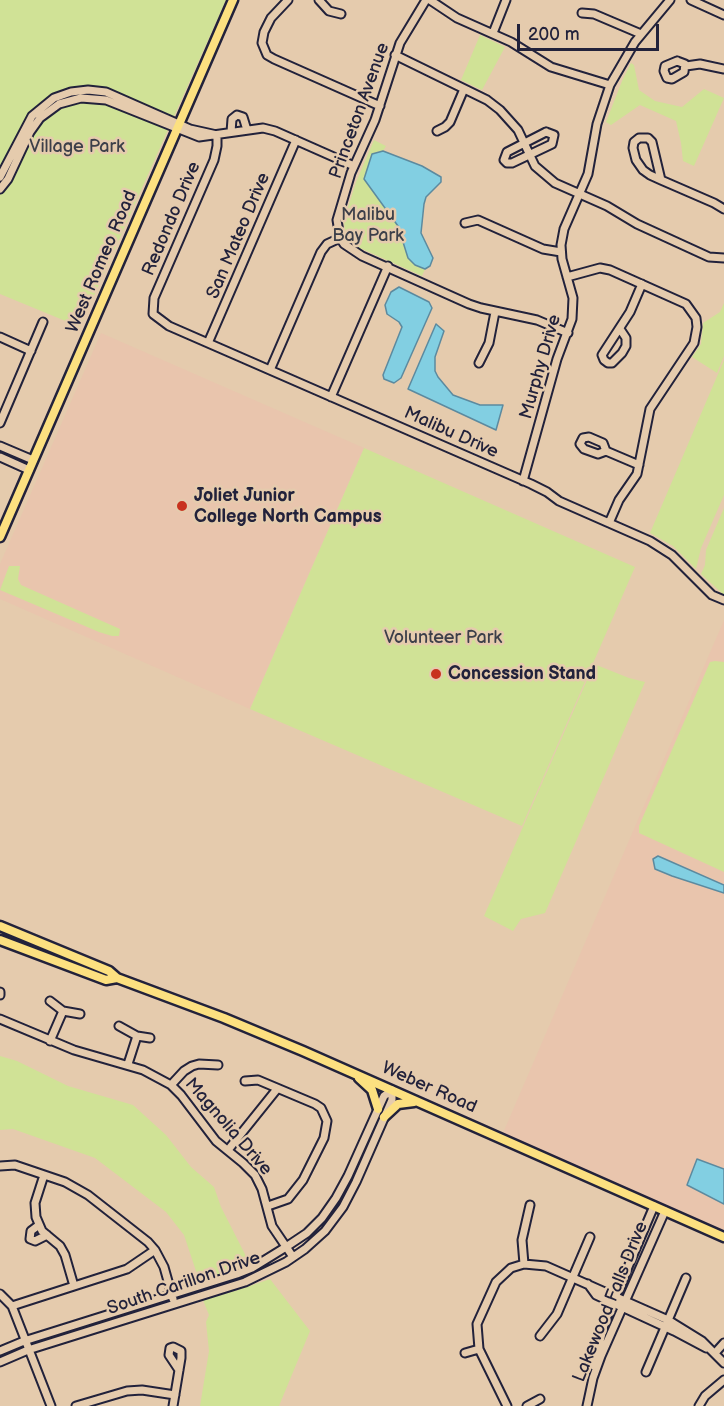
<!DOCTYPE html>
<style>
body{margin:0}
#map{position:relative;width:724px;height:1406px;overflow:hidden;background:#e5cbad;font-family:"Balsamiq Sans",sans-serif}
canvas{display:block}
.scale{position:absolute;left:517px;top:24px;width:142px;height:27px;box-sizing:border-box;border:3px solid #22223b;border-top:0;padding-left:8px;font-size:18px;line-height:21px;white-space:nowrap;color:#22223b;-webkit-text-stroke:4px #e5cbad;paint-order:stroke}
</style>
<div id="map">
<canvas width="724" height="1406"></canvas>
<div class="scale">200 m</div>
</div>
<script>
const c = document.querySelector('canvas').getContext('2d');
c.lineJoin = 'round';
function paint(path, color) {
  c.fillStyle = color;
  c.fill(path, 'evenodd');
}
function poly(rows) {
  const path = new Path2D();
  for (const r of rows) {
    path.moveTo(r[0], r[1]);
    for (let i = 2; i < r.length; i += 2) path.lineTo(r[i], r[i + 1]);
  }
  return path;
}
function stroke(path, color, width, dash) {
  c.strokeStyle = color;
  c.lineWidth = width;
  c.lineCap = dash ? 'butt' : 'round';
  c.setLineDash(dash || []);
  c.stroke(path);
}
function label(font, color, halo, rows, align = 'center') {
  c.font = font + ' "Balsamiq Sans",sans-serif';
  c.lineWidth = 5;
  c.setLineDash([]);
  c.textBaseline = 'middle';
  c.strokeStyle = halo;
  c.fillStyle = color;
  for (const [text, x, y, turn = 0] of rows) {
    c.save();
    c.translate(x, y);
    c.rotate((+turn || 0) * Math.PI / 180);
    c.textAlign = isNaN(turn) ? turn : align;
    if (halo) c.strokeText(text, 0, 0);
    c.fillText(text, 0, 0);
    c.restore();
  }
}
paint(poly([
 [101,333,364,448,250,709,0,599,0,564],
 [724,620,724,1230,503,1133]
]), '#e9c5ad');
paint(poly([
 [0,0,226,0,80,327,0,294],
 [480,35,505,47,482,90,461,80],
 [631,63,634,65,639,90,655,101,682,107,704,89,724,98,694,166,683,161,681,143,676,121,640,105,611,125,606,122,622,81],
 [374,140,386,146,383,151,376,152,381,204,398,226,408,258,415,265,425,269,422,276,360,248,348,239,345,233,344,220,356,182],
 [724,303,724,356,717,373,692,357,701,344,703,323,720,312],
 [724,360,724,495,701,548,696,569,673,546,650,533],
 [364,448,635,567,522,826,250,709],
 [724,508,724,595,701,574,705,565,706,550],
 [9,566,20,566,18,579,21,585,120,629,119,636,112,636,99,632,0,590],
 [715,661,724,662,724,872,639,833,639,826,710,662],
 [594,664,629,678,645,682,545,913,521,919,513,931,484,916],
 [0,1056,17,1061,68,1086,133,1105,166,1135,191,1167,214,1187,221,1207,251,1266,237,1271,244,1288,270,1279,310,1331,279,1406,200,1406,209,1351,206,1322,209,1315,203,1300,238,1290,232,1273,200,1283,184,1235,166,1212,95,1158,13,1129,0,1130]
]), '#d0e296');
const water = poly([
 [383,151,422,166,441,177,441,182,426,197,424,204,421,233,433,258,430,266,425,269,415,265,408,258,398,226,364,179,372,154,383,151],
 [399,287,429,302,432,308,401,378,394,383,384,379,383,375,402,327,399,322,387,314,385,305,391,292,399,287],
 [436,324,444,331,435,357,435,371,438,377,453,395,480,405,503,405,496,430,408,389,436,324],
 [658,856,724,885,724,893,672,876,655,869,653,859,658,856],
 [697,1159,724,1169,724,1204,687,1185,697,1159]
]);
paint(water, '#82cfe2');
stroke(water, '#5c8a9f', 1.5);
const minor = poly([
 [288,0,271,18,264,32,262,43,267,55,274,59,380,106],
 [319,0,329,11,341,14],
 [426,0,400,43,375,120,351,173,337,220,340,238,344,244,362,256,469,304,481,308,537,320,568,333],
 [430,0,457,18,511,42,551,67,610,85],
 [691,0,724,15],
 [582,13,594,14,641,34],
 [493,33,506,0],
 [395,55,487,100,500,110,518,130,535,166,555,183,607,206,637,224,709,257,724,258],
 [677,61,685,64,684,72,672,79,667,78,664,71,665,66,677,61],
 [686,66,700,64,724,69],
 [437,131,445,127,450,122,464,89],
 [231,132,232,119,237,115,243,117,247,130],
 [546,132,554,135,552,144,512,163,507,163,504,160,507,152,546,132],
 [217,135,217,146,214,160,154,298,153,314,169,326,531,484,547,492,559,501,650,541,672,555,712,595,724,600],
 [0,177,32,116,54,98,71,92,88,90,106,92,190,129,217,135],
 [661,180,652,142,648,138,639,138,634,142,633,148,636,160,643,170,650,175,661,180,714,203,724,209],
 [0,189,8,179,30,132,40,118,59,104,81,98,106,100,199,137,263,128,275,131,354,166],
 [465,223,478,220,543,249,561,252],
 [567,277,600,268,610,270,686,304,696,318,697,327,694,343,650,409,637,474,619,500,609,523],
 [620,329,626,338,626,346,622,353,612,363,608,363,604,360,602,355,630,312,642,284],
 [0,337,31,351],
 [208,343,296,140],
 [479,363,489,343,495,312],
 [270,370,321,252,327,244,340,238],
 [331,397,388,266],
 [0,423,43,322],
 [0,446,33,460],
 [606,451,598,454,584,449,580,444,583,438,589,437,603,443,606,451,639,465],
 [0,457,29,470],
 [523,481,557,359,572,319,573,298,562,259,561,245,564,229,588,174,597,124,610,85,635,42,670,0],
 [0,992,0,995],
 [50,1001,63,1011,80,1014],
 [0,1019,74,1050,143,1070,171,1085,181,1095,216,1141,243,1163,255,1175,262,1189,272,1226,293,1257],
 [119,1026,137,1036,150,1038],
 [50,1041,63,1011],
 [128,1064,137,1036],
 [245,1081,258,1080,315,1104,321,1108,327,1121,324,1138,303,1180,288,1199,268,1206],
 [171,1085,184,1071,192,1066,199,1064,218,1065],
 [228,1150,277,1089],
 [0,1166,15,1165,65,1182,88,1195,148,1242,155,1250,164,1267,173,1299],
 [44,1175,35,1203,36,1217,42,1231,60,1246,65,1255,74,1286],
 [39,1225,31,1231,30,1239,35,1241,47,1235],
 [524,1264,522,1240,530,1205],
 [588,1284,596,1295,674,1331,706,1348],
 [0,1294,12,1306,51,1406],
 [12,1306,127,1269,155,1250],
 [540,1336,557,1314,590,1237],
 [0,1351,24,1341,237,1274,252,1268,286,1247,307,1233,322,1218,336,1198,348,1176,384,1096,392,1090],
 [465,1353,479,1349],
 [715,1353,724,1343],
 [0,1362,28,1350,245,1282,286,1262,305,1249,325,1231,343,1207,356,1182,392,1100,392,1090],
 [594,1366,605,1321,654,1206],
 [646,1372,686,1278],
 [76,1406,127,1391,142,1390,175,1395],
 [173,1406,181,1358,181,1351,173,1347,170,1348,169,1355,179,1370],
 [507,1406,479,1349,477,1324,496,1282,511,1268,524,1264,546,1266,668,1320,702,1341,724,1363],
 [527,1406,540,1399],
 [587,1406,593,1378,601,1356,665,1211],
 [699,1406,705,1396,724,1380]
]);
const major = poly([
 [0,537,233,0],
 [0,926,109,971,117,978,224,1018,303,1051,724,1237],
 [0,940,106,980,117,978],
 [359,1078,372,1090,378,1109],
 [384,1117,398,1104,414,1102]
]);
stroke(minor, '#22223b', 11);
stroke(major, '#22223b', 13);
stroke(minor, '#e5cbad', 7);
stroke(major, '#fce080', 8);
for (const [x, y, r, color] of [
 [182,506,6,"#c8321e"],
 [436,674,6,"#c8321e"]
]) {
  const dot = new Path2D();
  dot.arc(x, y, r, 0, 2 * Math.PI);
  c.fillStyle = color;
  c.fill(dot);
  stroke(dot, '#e5cbad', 2);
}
label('18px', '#22223b', '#e5cbad', [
 ["Princeton Avenue",360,111,-70],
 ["Redondo Drive",172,219,-67],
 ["San Mateo Drive",239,236,-67],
 ["West Romeo Road",102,262,-67],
 ["Murphy Drive",541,367,-74],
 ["Malibu Drive",451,433,24],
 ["Weber Road",429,1088,24],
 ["Magnolia Drive",228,1127,49],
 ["South Carillon Drive",184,1284,-19],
 ["Lakewood Falls Drive",611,1302,-68]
]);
label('18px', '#3c3f49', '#e5cbad', [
 ["Village Park",77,147],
 ["Malibu",368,215],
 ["Bay Park",368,236],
 ["Volunteer Park",443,638]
]);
label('bold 18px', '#22223b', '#e5cbad', [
 ["Joliet Junior",194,496],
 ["College North Campus",194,517],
 ["Concession Stand",448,674]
], 'left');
</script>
